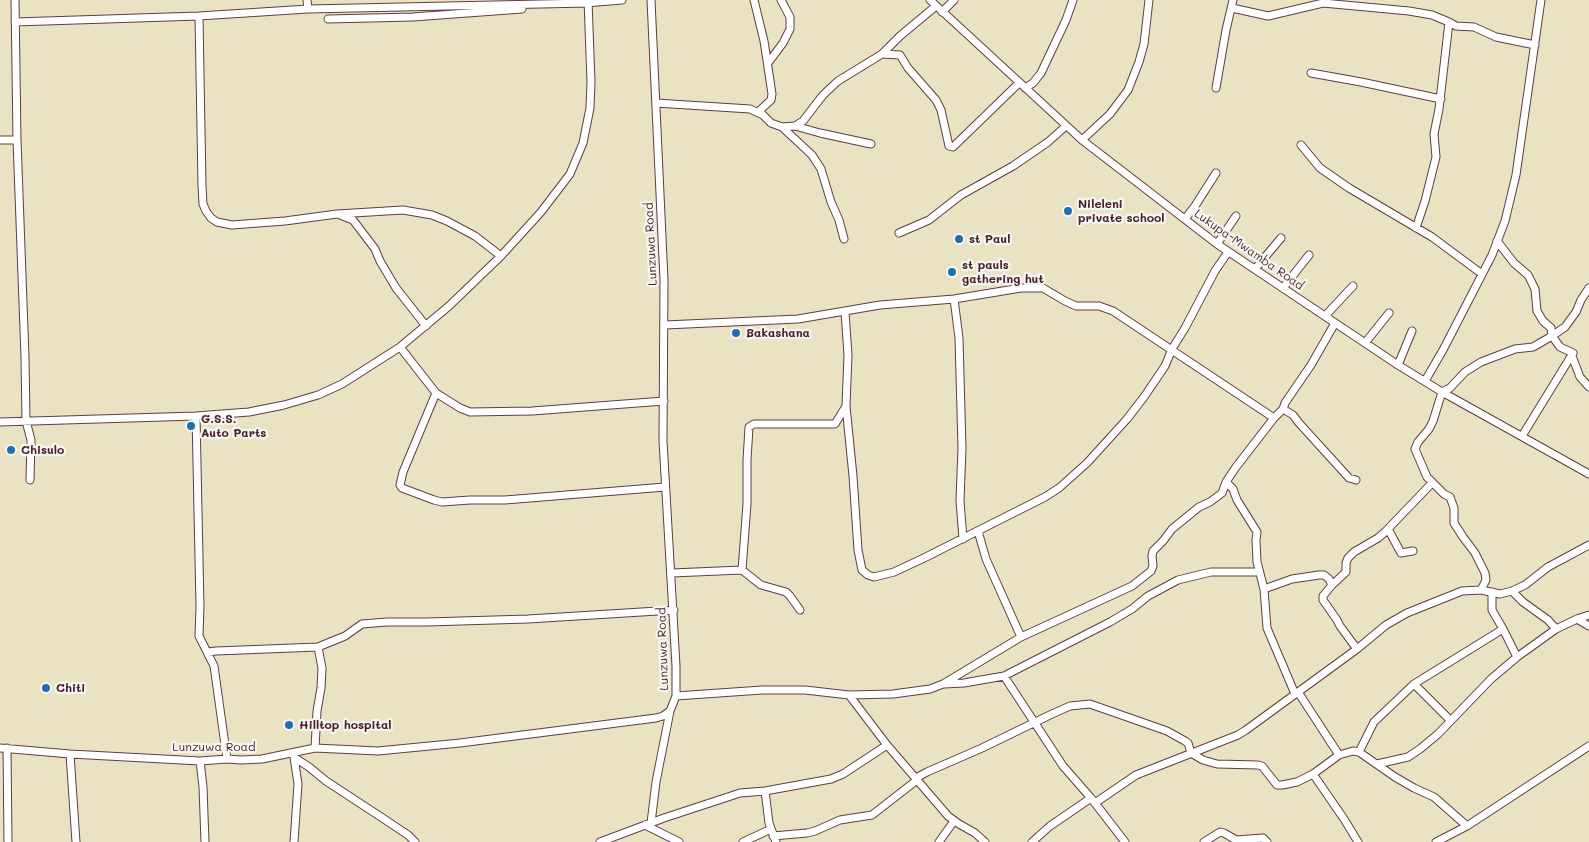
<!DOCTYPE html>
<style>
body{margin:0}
canvas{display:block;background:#e9e3c4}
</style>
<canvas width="1589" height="842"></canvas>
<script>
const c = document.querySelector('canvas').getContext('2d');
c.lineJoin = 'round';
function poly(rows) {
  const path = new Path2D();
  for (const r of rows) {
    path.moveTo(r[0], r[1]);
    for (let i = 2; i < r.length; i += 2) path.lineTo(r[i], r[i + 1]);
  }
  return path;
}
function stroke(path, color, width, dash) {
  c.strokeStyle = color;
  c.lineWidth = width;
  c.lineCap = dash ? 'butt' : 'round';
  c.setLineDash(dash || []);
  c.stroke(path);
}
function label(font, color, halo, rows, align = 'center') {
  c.font = font + ' Mali,sans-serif';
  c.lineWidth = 4.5;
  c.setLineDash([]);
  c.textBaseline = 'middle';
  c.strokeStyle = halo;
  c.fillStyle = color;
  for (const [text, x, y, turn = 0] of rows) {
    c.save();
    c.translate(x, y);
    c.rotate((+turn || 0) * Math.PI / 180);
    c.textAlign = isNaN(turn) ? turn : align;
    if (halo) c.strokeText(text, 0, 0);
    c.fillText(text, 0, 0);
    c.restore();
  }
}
const minor = poly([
 [15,0,17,140,25,357,26,421,31,440,30,480],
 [307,0,308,9],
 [754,0,764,41,772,94,771,100,758,112],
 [930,0,1082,140,1217,244,1398,365,1442,392,1589,474],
 [585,3,622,0],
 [1232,8,1268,16,1323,3,1409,11,1432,15,1449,22],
 [942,12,954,0],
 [199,16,202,186,203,204,206,211,211,218,217,222,232,225,285,221,337,214,403,210,432,215,447,221,475,236,501,256],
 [328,19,413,17,522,9],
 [15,22,199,16,308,9,588,3],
 [882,54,900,36,936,6],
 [768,63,783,43,790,29,790,17,781,0],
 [1311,73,1361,82,1441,99],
 [1025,88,1033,83,1041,73,1066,20,1073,0],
 [1216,88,1226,30,1233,0],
 [656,103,750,109,763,115,771,123,782,127,795,126,803,121,823,95,838,81,882,54,900,55,908,68,936,100,941,110,949,146,953,147,1019,83],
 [795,126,820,133,871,144],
 [782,127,812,155,821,169,831,202,839,220,844,239],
 [0,140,17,140],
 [1082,140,1110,114,1128,90,1139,62,1144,44,1149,0],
 [1301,145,1320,168,1349,188,1432,237,1482,274],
 [340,215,353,220,375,249,380,261,396,288,426,326],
 [1185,219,1195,206,1216,173],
 [1416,228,1425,201,1436,157,1434,134,1439,109,1449,22,1456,26,1474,27,1496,37,1535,45],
 [899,233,929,220,961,195,1013,166,1048,142,1066,126],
 [1497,241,1514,263,1528,275,1535,289,1537,311,1543,321,1551,328,1552,336,1560,347,1573,353,1522,436],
 [1217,244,1236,216],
 [1255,269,1281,238],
 [1283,288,1309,255],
 [954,299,959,338,962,448,960,501,963,539],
 [845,312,848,355,846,406,853,476,858,550,862,570,868,575,874,577,894,572,924,558,1045,497,1059,488,1087,463,1127,419,1144,397,1165,366,1172,349,1185,328,1215,271,1228,252],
 [1325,316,1353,286],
 [665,325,798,319,880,305,954,299,1021,288,1043,288,1065,301,1076,306,1099,306,1113,311,1274,418],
 [1365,343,1389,313],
 [400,347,436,393,460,408,470,412,532,411,664,401],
 [1572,356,1580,377,1589,387],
 [1398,365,1412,331],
 [1425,381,1443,350,1492,255,1505,221,1516,175,1541,0],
 [436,393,403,472,400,485,402,488,434,500,442,502,470,500,505,500,665,487],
 [1283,409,1293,415,1299,423,1349,478,1356,480],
 [196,416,200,606,199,636,214,666,227,759],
 [0,422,196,416,249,412,284,405,318,395,342,384,400,347,449,306,501,256,541,212,570,174,583,143,590,108,591,82,588,0],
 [1226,482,1233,489,1237,500,1257,532,1256,540,1257,562,1264,589,1267,628,1295,694],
 [1388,529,1401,553,1413,551],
 [978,531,986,559,1021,637],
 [742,570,747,504,747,460,749,427,754,424,835,424,846,406],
 [672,573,742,570,761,585,786,592,790,596,800,610],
 [1264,589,1292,579,1319,575,1324,575,1329,579,1332,585],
 [1481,590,1486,580,1485,573,1475,553,1463,537,1454,523,1454,508,1450,497,1444,494,1427,477,1415,449,1418,442,1429,429,1433,421,1442,392,1450,388,1465,372,1481,362,1515,349,1533,347,1552,336,1565,327,1576,312,1581,300,1589,288],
 [1512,591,1523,602,1548,620,1556,629],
 [1492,592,1492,610,1503,629,1517,657],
 [1577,619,1589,626],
 [1357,649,1340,626,1337,620,1323,600,1323,596,1332,585,1346,572,1346,563,1348,558,1354,552,1378,538,1385,532,1432,483],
 [208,652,216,651,318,647,345,636,362,624,387,622,427,622,528,619,674,610],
 [1004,676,1063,766,1091,798,1125,842],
 [944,684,964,683,1004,676,1110,622,1132,609,1148,596,1178,580,1211,572,1259,572],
 [1414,684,1450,720],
 [1298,692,1339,755],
 [849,695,887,745,948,816,959,824,975,833,985,842],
 [676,696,762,690,805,690,849,695,893,694,930,689,943,684,1021,637,1132,586,1151,571,1153,566,1152,556,1153,551,1163,541,1172,529,1199,507,1210,502,1222,493,1226,482,1236,467,1274,418,1283,409,1285,403,1311,365,1335,323],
 [0,748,70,754,200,761,227,759,241,760,262,759,315,748,378,751,460,743,656,718,663,716,670,711,676,696,676,666,663,441,664,280,651,0],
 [7,748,8,842],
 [315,748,317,711,321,688,322,668,318,647],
 [1359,752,1374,722,1414,684,1503,629],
 [70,754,76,842],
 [294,757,298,784,294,842],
 [295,758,309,767,326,781,381,817,408,835,415,842],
 [200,761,203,787,205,842],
 [1377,764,1408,757,1420,749,1438,734,1491,679,1517,657,1556,629,1577,619,1589,615],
 [1313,774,1344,819,1358,842],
 [916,778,927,772,982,748,1052,714,1070,706,1090,704,1167,731,1185,741,1188,743,1191,753,1203,760,1217,764,1258,765,1262,766,1277,785,1282,785,1297,782,1313,774,1339,755,1353,751,1359,752,1395,777,1414,788,1434,797,1467,826],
 [765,791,769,823,776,842],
 [1095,803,1136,775,1238,735,1246,730,1357,649,1386,625,1407,613,1462,591,1481,590,1500,594,1512,591,1525,585,1548,567,1589,545],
 [651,823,656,782,670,711],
 [645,825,679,842],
 [773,836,807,833,815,831,840,820,872,815,917,780],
 [600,842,664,818,740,793,765,791,831,779,843,774,887,745],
 [743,842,771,829],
 [939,842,954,821],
 [1032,842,1050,826,1091,798],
 [1204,842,1220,832,1224,833,1236,840,1263,838,1267,842],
 [1436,842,1467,826,1589,746]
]);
stroke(minor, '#623c42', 9);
stroke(minor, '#fff', 7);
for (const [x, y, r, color] of [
 [1068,211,5,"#1f6fb2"],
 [959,239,5,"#1f6fb2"],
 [952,272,5,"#1f6fb2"],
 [736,333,5,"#1f6fb2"],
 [191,426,5,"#1f6fb2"],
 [11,450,5,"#1f6fb2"],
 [46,688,5,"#1f6fb2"],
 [289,725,5,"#1f6fb2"]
]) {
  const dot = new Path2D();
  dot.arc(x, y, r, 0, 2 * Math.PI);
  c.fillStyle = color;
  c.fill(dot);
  stroke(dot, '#f6f6f2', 2);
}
label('bold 12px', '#4a1f2b', '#f6f6f2', [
 ["Nileleni",1078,204],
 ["private school",1078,218],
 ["st Paul",969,239],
 ["st pauls",962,265],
 ["gathering hut",962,279],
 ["Bakashana",746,333],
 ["G.S.S.",201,419],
 ["Auto Parts",201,433],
 ["Chisulo",21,450],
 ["Chiti",56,688],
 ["Hilltop hospital",299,725]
], 'left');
label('12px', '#4a1f2b', '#f6f6f2', [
 ["Lunzuwa Road",651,244,-93],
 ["Lukupa-Mwamba Road",1249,250,35],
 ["Lunzuwa Road",663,649,-92],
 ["Lunzuwa Road",214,747]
]);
</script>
